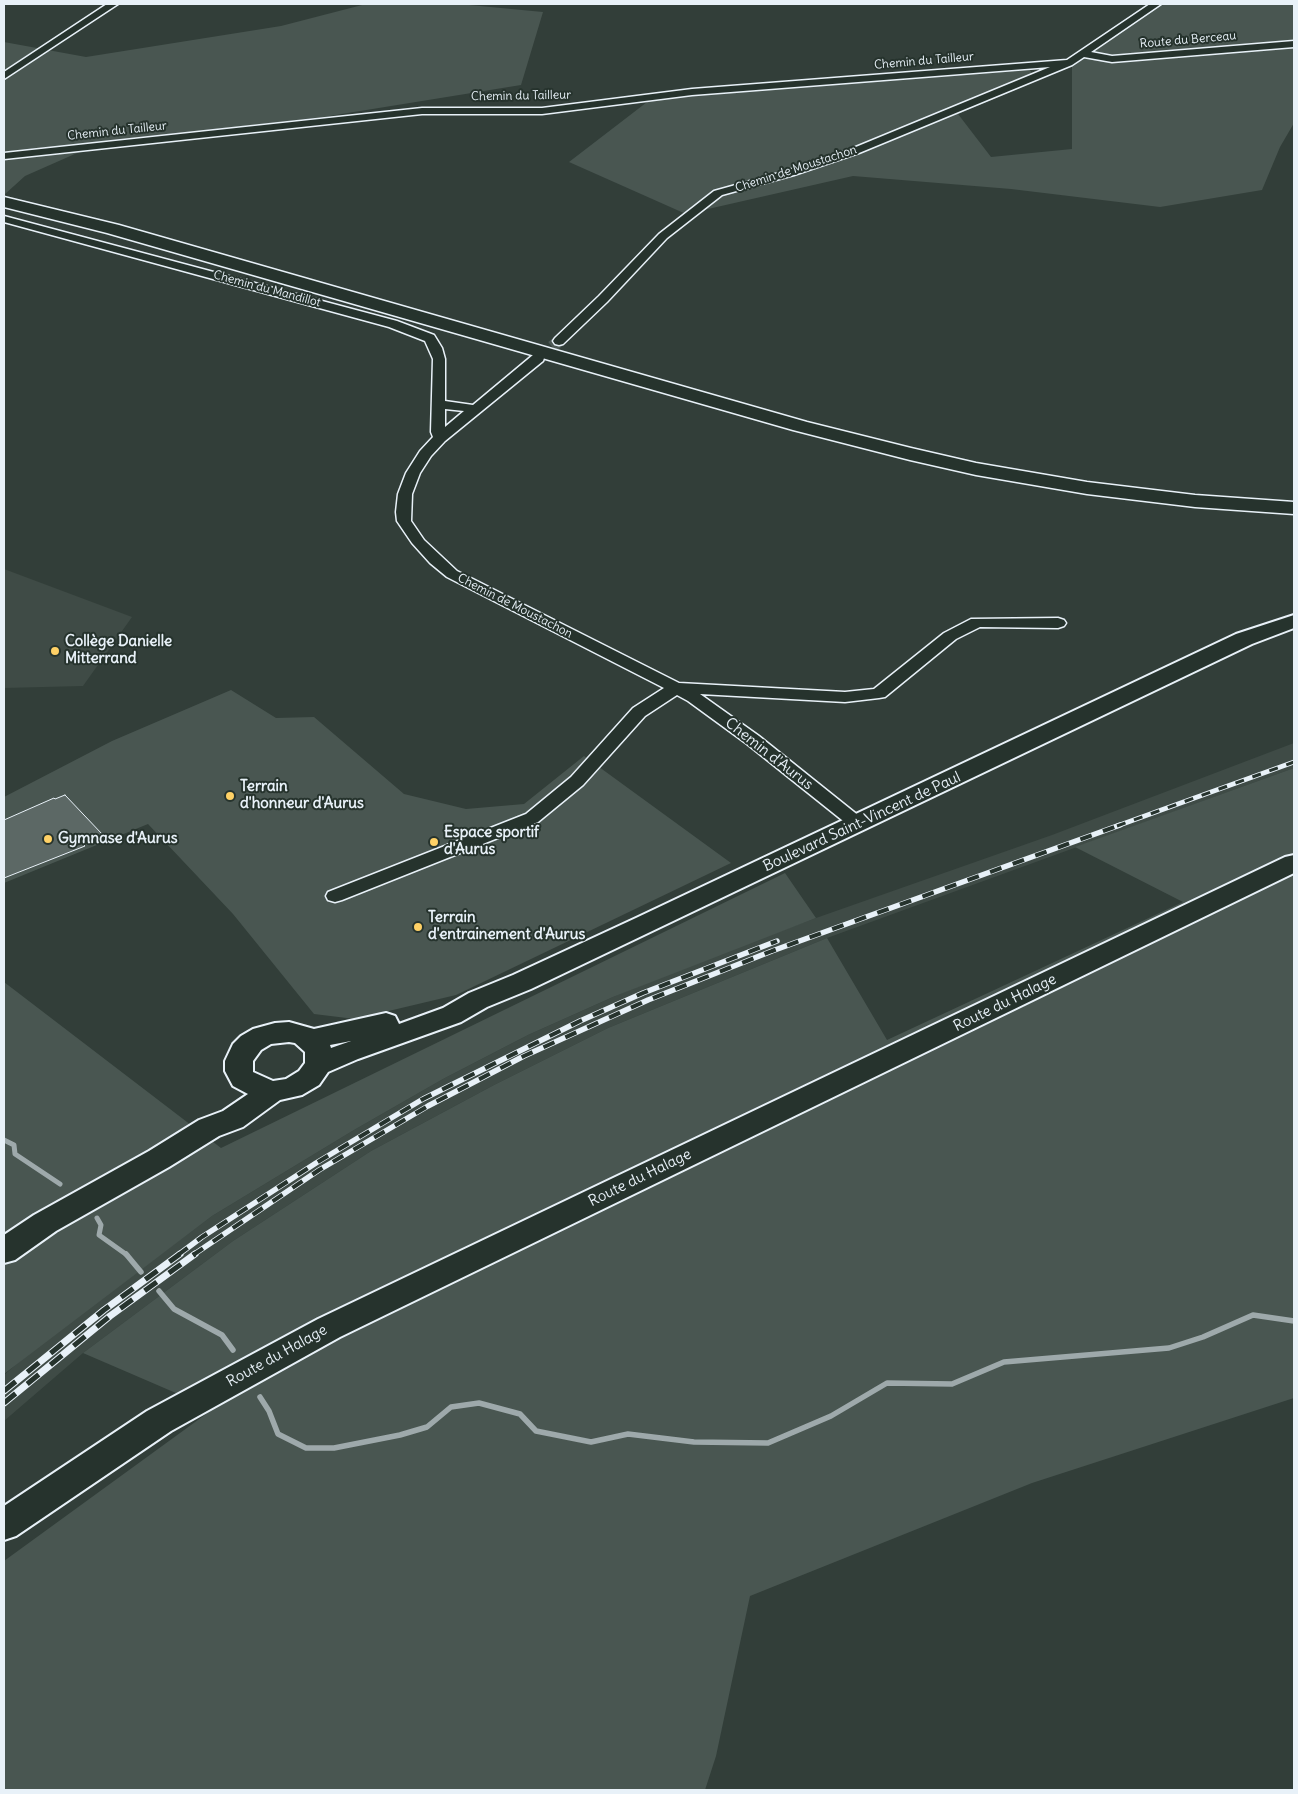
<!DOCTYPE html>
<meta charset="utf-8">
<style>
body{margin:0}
#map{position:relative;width:1298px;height:1794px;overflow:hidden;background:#323e39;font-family:Delius,sans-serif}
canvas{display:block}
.frame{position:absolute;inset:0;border:5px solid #e8f1f8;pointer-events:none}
</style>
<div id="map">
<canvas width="1298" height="1794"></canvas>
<div class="frame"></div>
</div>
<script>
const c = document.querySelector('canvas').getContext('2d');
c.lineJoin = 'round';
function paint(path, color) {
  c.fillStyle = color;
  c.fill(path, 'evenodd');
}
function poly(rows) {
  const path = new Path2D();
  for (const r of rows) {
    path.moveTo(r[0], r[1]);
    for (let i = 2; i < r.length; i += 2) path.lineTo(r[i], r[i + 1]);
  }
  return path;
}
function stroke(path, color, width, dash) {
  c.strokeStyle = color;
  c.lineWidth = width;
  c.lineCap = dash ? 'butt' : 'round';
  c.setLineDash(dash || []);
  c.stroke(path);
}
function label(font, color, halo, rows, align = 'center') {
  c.font = font + ' Delius,sans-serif';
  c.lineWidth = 4;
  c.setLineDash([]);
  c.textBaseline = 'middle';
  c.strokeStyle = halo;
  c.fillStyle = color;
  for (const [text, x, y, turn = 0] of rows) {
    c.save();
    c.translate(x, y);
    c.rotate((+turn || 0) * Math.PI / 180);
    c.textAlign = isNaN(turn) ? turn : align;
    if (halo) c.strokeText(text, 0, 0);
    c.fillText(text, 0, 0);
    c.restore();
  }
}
paint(poly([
 [4,569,132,617,83,686,4,688],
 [1294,743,1294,768,827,938,608,1028,494,1085,371,1151,233,1241,83,1353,4,1421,4,1375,34,1349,212,1216,354,1130,443,1079,528,1035,613,997,697,962,816,918,1052,835]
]), '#3f4b46');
paint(poly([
 [366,4,459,4,543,12,521,85,323,117,102,142,25,176,4,195,4,42,86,57,281,26],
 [1149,4,1294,4,1294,123,1280,147,1262,190,1160,207,1011,189,853,176,686,214,569,162,651,99,1028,66,1036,81,958,114,991,157,1072,149,1072,58],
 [231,690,276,718,314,717,404,794,466,809,524,804,584,756,731,863,456,995,355,1019,314,1014,233,914,148,824,4,883,4,797,112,741],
 [1294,768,1294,1398,1032,1483,750,1596,716,1756,705,1790,4,1790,4,1561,213,1409,83,1353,233,1241,371,1151,494,1085,608,1028,715,984,827,938,887,1040,1183,902,1075,847],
 [785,873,816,918,613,997,528,1035,443,1079,354,1130,212,1216,4,1374,4,982,221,1148]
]), '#495651');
stroke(poly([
 [4,1140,14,1145,15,1154,60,1184],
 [97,1218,101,1225,99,1235,127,1255]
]), '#9ea9ab', 5);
stroke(poly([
 [126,1254,141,1272],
 [159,1291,174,1309,222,1335,233,1350],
 [260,1397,269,1411,278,1434,306,1448,334,1448,400,1435,427,1427,451,1407,479,1403,520,1414,536,1431,591,1442,628,1434,694,1442,768,1443,831,1416,887,1383,952,1384,1004,1362,1169,1348,1203,1337,1253,1315,1294,1321]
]), '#9ea9ab', 5.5);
const building = poly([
 [65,795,102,834,82,843,85,846,4,878,4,820,54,798,55,799,65,795]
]);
paint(building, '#5c6865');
stroke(building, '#e8f1f8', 1);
stroke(poly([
 [538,358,559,341]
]), '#4d5956', 12, [12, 6]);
const minor = poly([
 [107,4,118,4,4,79,4,72,107,4],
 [1150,4,1161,4,1091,52,1112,56,1294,41,1294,47,1112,62,1084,57,1072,65,859,153,794,175,722,195,667,238,607,302,563,344,559,345,555,344,553,341,555,338,599,296,659,234,714,191,786,171,851,149,1050,67,692,95,542,114,422,114,4,159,4,153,422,108,542,108,692,89,1067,60,1150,4],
 [4,216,397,321,434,335,442,348,445,359,445,401,473,405,533,355,543,355,544,358,543,361,445,441,431,456,420,473,412,494,411,521,424,540,457,571,679,683,845,692,874,689,944,633,971,619,1058,618,1064,620,1066,623,1064,626,1058,628,980,627,956,639,885,697,879,698,845,702,700,694,759,736,864,820,867,824,864,828,858,830,852,828,747,744,688,701,677,695,645,716,583,785,538,822,342,900,335,902,328,900,326,896,328,892,526,814,571,777,633,708,664,688,447,577,430,563,412,543,397,521,396,512,398,494,406,473,420,451,433,437,431,432,433,359,425,341,389,327,4,222,4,216],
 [445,409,464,411,445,427,445,409]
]);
const major = poly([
 [1294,615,1294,628,1252,644,531,989,487,1007,461,1022,358,1059,328,1072,319,1085,302,1095,280,1100,243,1127,219,1136,169,1167,56,1231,15,1260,4,1263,4,1235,34,1215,149,1151,199,1120,223,1111,248,1094,233,1086,225,1071,225,1061,233,1044,241,1036,253,1029,275,1023,289,1022,314,1029,386,1013,395,1016,399,1024,443,1008,469,993,513,975,636,918,1236,634,1294,615],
 [351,1041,331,1048,330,1045,351,1041],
 [289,1042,295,1043,305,1052,305,1063,299,1071,286,1079,273,1081,253,1072,253,1061,261,1050,271,1044,289,1042],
 [1294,855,1294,873,340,1337,171,1431,16,1536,4,1540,4,1506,147,1411,318,1319,1285,857,1294,855]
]);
const highway = poly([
 [4,197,119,225,807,422,911,448,976,463,1087,482,1195,495,1294,502,1294,514,1195,507,1087,494,976,475,910,460,793,430,107,233,4,207,4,197]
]);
stroke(minor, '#e8f1f8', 3);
stroke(major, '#e8f1f8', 4);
stroke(highway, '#e8f1f8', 3);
paint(minor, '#26332d');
paint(major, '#26332d');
paint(highway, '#26332d');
const railFar2 = poly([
 [1117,826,1294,762]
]);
const railFar1 = poly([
 [178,1255,202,1237,316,1163,423,1099,580,1021,643,993,777,941],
 [193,1255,319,1170,428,1106,524,1056,648,1000,772,951,1120,825]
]);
const rail = poly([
 [4,1391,104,1310,180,1254],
 [4,1403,110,1316,195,1254]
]);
stroke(railFar2, '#e8f1f8', 5);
stroke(railFar1, '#e8f1f8', 5.5);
stroke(rail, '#e8f1f8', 7);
stroke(railFar2, '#26332d', 3, [9]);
stroke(railFar1, '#26332d', 4, [12]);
stroke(rail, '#26332d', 5, [15]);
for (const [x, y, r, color] of [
 [55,651,5,"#ffd166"],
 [230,796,5,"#ffd166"],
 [48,839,5,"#ffd166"],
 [434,842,5,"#ffd166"],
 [418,927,5,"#ffd166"]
]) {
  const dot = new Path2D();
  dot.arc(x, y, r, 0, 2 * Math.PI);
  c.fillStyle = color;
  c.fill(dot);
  stroke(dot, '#26332d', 2);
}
label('12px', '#e8f1f8', '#26332d', [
 ["Route du Berceau",1188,40,-5],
 ["Chemin du Tailleur",924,61,-5],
 ["Chemin du Tailleur",521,96,-1],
 ["Chemin du Tailleur",117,131,-6],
 ["Chemin de Moustachon",796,169,-18],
 ["Chemin du Mandillot",267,289,15],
 ["Chemin de Moustachon",515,606,27]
]);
label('bold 15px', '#e8f1f8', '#26332d', [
 ["Collège Danielle",65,642],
 ["Mitterrand",65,659],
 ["Terrain",240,787],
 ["d'honneur d'Aurus",240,804],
 ["Espace sportif",444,833],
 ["d'Aurus",444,850],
 ["Gymnase d'Aurus",58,839],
 ["Terrain",428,918],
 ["d'entrainement d'Aurus",428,935]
], 'left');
label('15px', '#e8f1f8', '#26332d', [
 ["Chemin d'Aurus",769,754,38],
 ["Boulevard Saint-Vincent de Paul",862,822,-25],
 ["Route du Halage",1005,1003,-26],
 ["Route du Halage",640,1178,-26],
 ["Route du Halage",277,1356,-29]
]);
</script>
